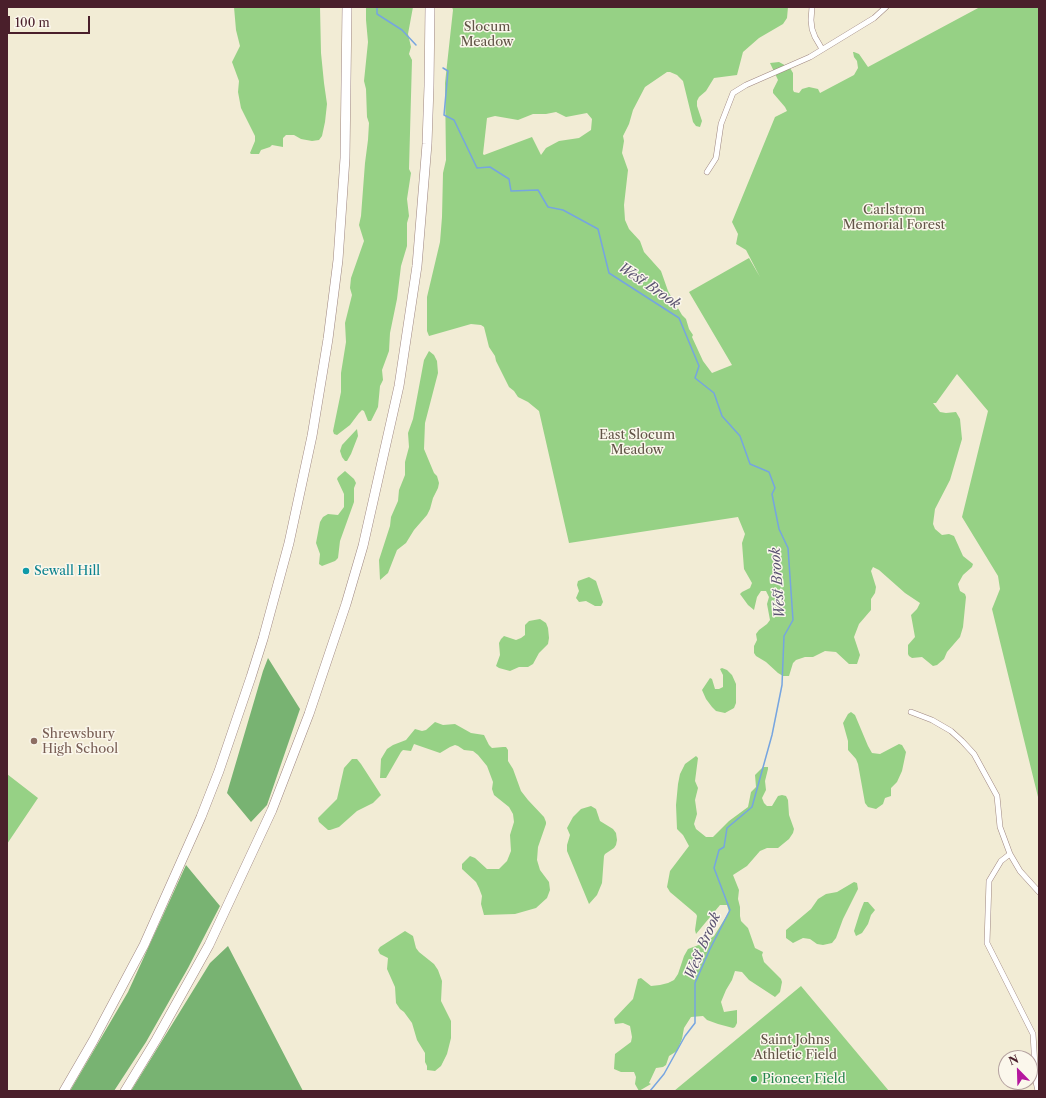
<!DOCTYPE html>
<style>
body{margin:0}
#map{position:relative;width:1046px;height:1098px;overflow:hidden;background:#f2ecd5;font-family:"Libre Caslon Text",serif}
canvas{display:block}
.frame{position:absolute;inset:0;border:8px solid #4a1f2b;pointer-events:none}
.north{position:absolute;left:998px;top:1050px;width:40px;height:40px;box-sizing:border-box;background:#fbf7ec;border:1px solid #b4a19f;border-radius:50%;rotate:337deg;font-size:11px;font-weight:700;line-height:16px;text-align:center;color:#4a1f2b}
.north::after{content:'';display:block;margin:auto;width:14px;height:18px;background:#b5179e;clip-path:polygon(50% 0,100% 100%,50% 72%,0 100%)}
.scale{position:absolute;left:8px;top:16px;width:82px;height:18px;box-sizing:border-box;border:2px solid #4a1f2b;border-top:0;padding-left:5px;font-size:12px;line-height:14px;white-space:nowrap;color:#4a1f2b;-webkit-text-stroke:3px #fbf7ec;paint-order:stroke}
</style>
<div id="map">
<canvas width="1046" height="1098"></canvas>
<div class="frame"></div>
<div class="north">N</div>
<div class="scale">100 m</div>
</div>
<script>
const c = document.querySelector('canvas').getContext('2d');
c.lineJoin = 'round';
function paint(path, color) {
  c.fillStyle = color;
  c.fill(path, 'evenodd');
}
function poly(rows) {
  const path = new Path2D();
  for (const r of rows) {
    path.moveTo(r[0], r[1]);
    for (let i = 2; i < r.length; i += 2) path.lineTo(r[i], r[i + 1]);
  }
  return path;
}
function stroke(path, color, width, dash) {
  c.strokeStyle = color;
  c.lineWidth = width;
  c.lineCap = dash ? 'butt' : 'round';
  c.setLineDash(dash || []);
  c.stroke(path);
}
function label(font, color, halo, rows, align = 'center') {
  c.font = font + ' "Libre Caslon Text",serif';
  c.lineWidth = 3;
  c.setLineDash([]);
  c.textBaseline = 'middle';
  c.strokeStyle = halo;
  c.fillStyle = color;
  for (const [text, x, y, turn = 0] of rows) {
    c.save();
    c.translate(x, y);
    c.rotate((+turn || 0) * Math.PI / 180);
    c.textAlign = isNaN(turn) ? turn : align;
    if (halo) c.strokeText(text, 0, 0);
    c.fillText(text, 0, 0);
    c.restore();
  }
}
paint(poly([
 [234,7,320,7,321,53,324,83,327,104,325,122,322,136,319,140,312,141,301,139,294,135,286,135,283,138,283,147,272,145,270,147,261,150,259,154,251,154,250,153,255,141,255,136,241,108,238,92,239,81,232,62,240,46,236,30],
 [366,7,413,7,408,34,411,47,409,54,412,60,409,169,411,173,407,199,409,216,407,223,407,246,401,266,397,299,390,333,389,351,382,370,383,380,380,386,378,407,371,421,368,421,364,411,362,410,359,413,350,425,337,435,334,434,333,431,341,392,341,373,346,342,345,323,352,295,350,288,351,278,364,241,359,225,361,216,365,163,368,140,369,123,367,117,366,89,364,81,368,42,366,20],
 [452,7,788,7,787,18,783,24,759,38,743,52,737,75,714,78,706,91,699,97,697,101,697,106,702,121,700,127,696,126,693,122,683,81,677,75,670,72,667,72,645,87,633,110,629,124,623,136,624,141,622,153,628,170,624,205,625,220,629,229,640,241,644,252,661,271,668,291,682,315,686,319,689,329,693,335,692,337,703,361,712,373,732,365,689,292,749,258,760,277,746,250,736,244,738,234,732,222,775,117,787,111,785,107,773,93,773,90,778,80,770,63,779,62,790,68,793,73,793,90,794,92,799,93,802,89,809,87,818,89,820,93,854,75,858,68,857,61,854,57,853,52,854,52,859,54,868,67,980,7,1039,7,1039,801,992,609,1000,589,998,576,962,517,988,411,957,374,936,403,933,403,940,412,946,413,956,412,960,419,962,439,950,480,935,509,933,524,935,529,942,535,949,534,954,536,963,556,973,564,972,567,963,575,958,584,960,591,965,594,966,597,963,627,960,637,947,652,944,659,937,665,933,666,922,657,912,658,909,656,908,654,908,645,915,637,911,615,917,609,920,603,905,593,879,570,873,567,871,571,876,587,875,593,871,599,871,610,859,624,854,637,860,655,857,664,849,664,836,652,825,651,813,657,805,657,796,660,793,663,789,676,783,676,778,673,766,662,756,656,754,653,754,646,757,640,756,634,759,630,767,624,770,620,767,604,769,597,766,591,761,591,757,597,754,610,748,605,740,594,742,592,750,588,752,583,744,569,742,543,745,534,738,517,569,543,539,411,528,402,518,397,514,391,509,387,496,361,495,356,489,347,484,327,481,325,471,324,429,336,427,331,427,297,440,242,442,217,443,173,446,160,445,83,453,10],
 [556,112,566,117,587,113,592,119,591,130,579,138,559,141,546,148,541,155,532,137,484,155,483,154,487,118,495,116,518,120,533,114,546,114],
 [429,351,434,355,437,361,438,373,425,423,424,449,434,473,437,476,439,483,438,488,433,498,430,509,427,515,414,530,406,543,397,550,388,573,380,580,379,560,390,526,391,517,398,501,399,490,405,475,405,462,409,447,408,433,413,419,424,360],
 [357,429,358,436,351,454,347,461,345,461,342,457,340,451,342,445],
 [345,471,354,479,356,483,354,488,354,502,340,541,338,558,335,561,322,566,319,564,320,554,316,543,320,522,323,517,328,514,338,515,344,507,344,494,337,479,338,477],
 [589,577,596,581,603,602,601,606,595,606,586,601,579,602,576,598,579,591,577,585,578,581],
 [540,619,546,623,548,628,549,638,548,644,539,653,533,664,528,667,519,667,510,671,499,668,496,666,500,655,499,643,501,639,504,636,516,640,521,638,525,635,525,625,529,621],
 [722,668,727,670,732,675,736,684,736,703,734,708,725,713,716,711,712,707,706,699,702,690,710,678,712,679,715,689,719,689,723,687,723,675,720,669],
 [851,712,855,715,868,746,872,753,880,754,899,744,902,745,906,752,902,771,897,782,891,788,891,796,885,798,883,804,876,809,868,807,865,803,858,764,856,759,848,750,848,741,843,723,848,714],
 [435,722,443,725,455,724,471,733,484,735,489,745,492,748,503,747,506,747,508,750,508,761,513,769,521,791,528,800,544,817,546,822,546,824,538,847,537,860,540,870,549,882,550,890,547,898,536,908,515,914,484,915,481,904,482,896,479,888,476,882,462,869,462,864,470,856,475,858,487,869,499,869,507,861,511,851,510,835,514,822,513,814,509,807,494,795,492,789,493,782,487,766,478,755,473,751,464,750,458,746,455,745,450,747,440,753,414,744,411,751,403,750,401,752,386,778,380,778,381,759,387,749,393,745,406,740,415,729,422,731,426,730],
 [696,756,698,758,695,781,698,788,695,800,697,814,694,824,696,829,706,837,713,837,729,821,748,807,751,792,756,787,755,775,763,767,768,767,768,769,765,781,766,790,762,798,764,803,767,806,772,806,778,796,782,795,786,796,788,800,789,815,794,829,793,833,789,839,778,848,767,848,760,851,747,866,733,875,739,890,738,899,740,907,740,916,741,921,748,928,755,948,763,952,762,955,764,962,781,979,782,982,780,992,775,997,749,980,742,972,735,971,732,980,726,990,721,1002,724,1012,737,1010,737,1023,735,1027,733,1028,718,1024,707,1020,703,1016,691,1017,684,1028,682,1039,677,1051,669,1056,666,1065,663,1067,656,1068,649,1083,651,1084,639,1091,635,1084,636,1077,634,1072,621,1072,614,1069,615,1054,631,1042,632,1037,630,1026,623,1023,615,1024,614,1019,633,999,638,979,641,978,651,986,660,985,668,983,674,980,678,974,684,956,688,949,704,943,714,936,729,912,727,905,720,905,696,934,695,930,697,916,696,914,670,892,667,887,670,871,689,846,683,835,677,829,676,805,678,784,680,774,685,764],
 [352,759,357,759,361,764,381,795,373,803,357,811,339,827,330,830,328,830,319,822,318,818,337,799,344,768],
 [7,774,38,798,7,844],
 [591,806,596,809,600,821,613,829,616,833,617,840,616,845,614,848,605,854,604,856,602,883,597,895,589,904,567,851,567,845,570,835,567,828,573,817,581,809],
 [854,882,857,883,858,889,843,919,836,938,832,943,823,945,817,944,810,939,803,938,793,943,786,938,786,930,811,909,818,899,826,894,837,892],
 [864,902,868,902,875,910,871,915,868,924,862,933,856,936,854,931,860,912],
 [405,931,413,936,416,948,419,952,434,964,438,970,442,981,441,1001,451,1021,451,1038,447,1054,441,1066,435,1071,427,1070,427,1066,425,1062,425,1053,417,1040,412,1023,404,1012,400,1009,396,1003,395,987,387,969,388,958,380,954,378,950,380,947],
 [801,986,889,1091,674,1091]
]), '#96d185');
paint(poly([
 [268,658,300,709,267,805,251,822,227,793,263,671],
 [186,865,220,906,188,968,146,1042,114,1091,70,1091,128,992],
 [228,946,303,1091,131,1091,210,963]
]), '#78b372');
stroke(poly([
 [377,7,377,14,402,30,416,45],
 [443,68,448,71,444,115,454,120,477,168,490,167,509,179,511,191,538,190,548,207,563,210,598,229,609,273,679,318,699,366,695,378,714,393,722,416,740,436,750,464,769,472,775,488,772,494,779,529,788,548,793,620,784,636,782,685,772,735,752,807,727,828,724,847,719,850,714,868,730,910,710,949,695,983,695,1023,685,1036,664,1074,650,1091]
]), '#76a5e0', 1.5);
const minor = poly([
 [812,7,811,20,812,29,815,37,822,49],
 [707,172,716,158,721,124,733,93,746,85,810,57,874,18,886,7],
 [911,712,932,720,951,731,962,741,974,754,997,796,1000,827,1010,854,1020,871,1039,892],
 [1010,854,1001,861,989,881,987,943,1033,1034,1036,1082,1038,1091]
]);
const motorway = poly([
 [64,1091,93,1041,144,945,201,817,219,771,251,677,263,639,289,543,312,436,328,339,338,260,345,158,347,7],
 [125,1091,156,1040,209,945,272,810,309,714,346,604,363,546,399,386,417,266,427,144,429,86,430,7]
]);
stroke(minor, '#9e8680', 6);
stroke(motorway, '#9e8680', 10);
stroke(minor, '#fff', 5);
stroke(motorway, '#fff', 9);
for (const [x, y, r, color] of [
 [26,571,4,"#0f9aa8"],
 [34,741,4,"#8d6e63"],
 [754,1079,4,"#2e9e5b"]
]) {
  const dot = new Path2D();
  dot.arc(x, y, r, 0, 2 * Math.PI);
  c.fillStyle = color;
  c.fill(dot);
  stroke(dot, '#fbf7ec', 1.5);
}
label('13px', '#615446', '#fbf7ec', [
 ["Slocum",487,27],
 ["Meadow",487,42],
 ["Carlstrom",894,210],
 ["Memorial Forest",894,225],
 ["East Slocum",637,435],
 ["Meadow",637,450],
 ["Saint Johns",795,1040],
 ["Athletic Field",795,1055]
]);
label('13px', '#0d838f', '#fbf7ec', [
 ["Sewall Hill",34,571]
], 'left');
label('13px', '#785e54', '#fbf7ec', [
 ["Shrewsbury",42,734],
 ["High School",42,749]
], 'left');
label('13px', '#27864d', '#fbf7ec', [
 ["Pioneer Field",762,1079]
], 'left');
label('italic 14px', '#5c5573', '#fbf7ec', [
 ["West Brook",649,286,34],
 ["West Brook",778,583,-94],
 ["West Brook",703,946,-67]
]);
</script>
